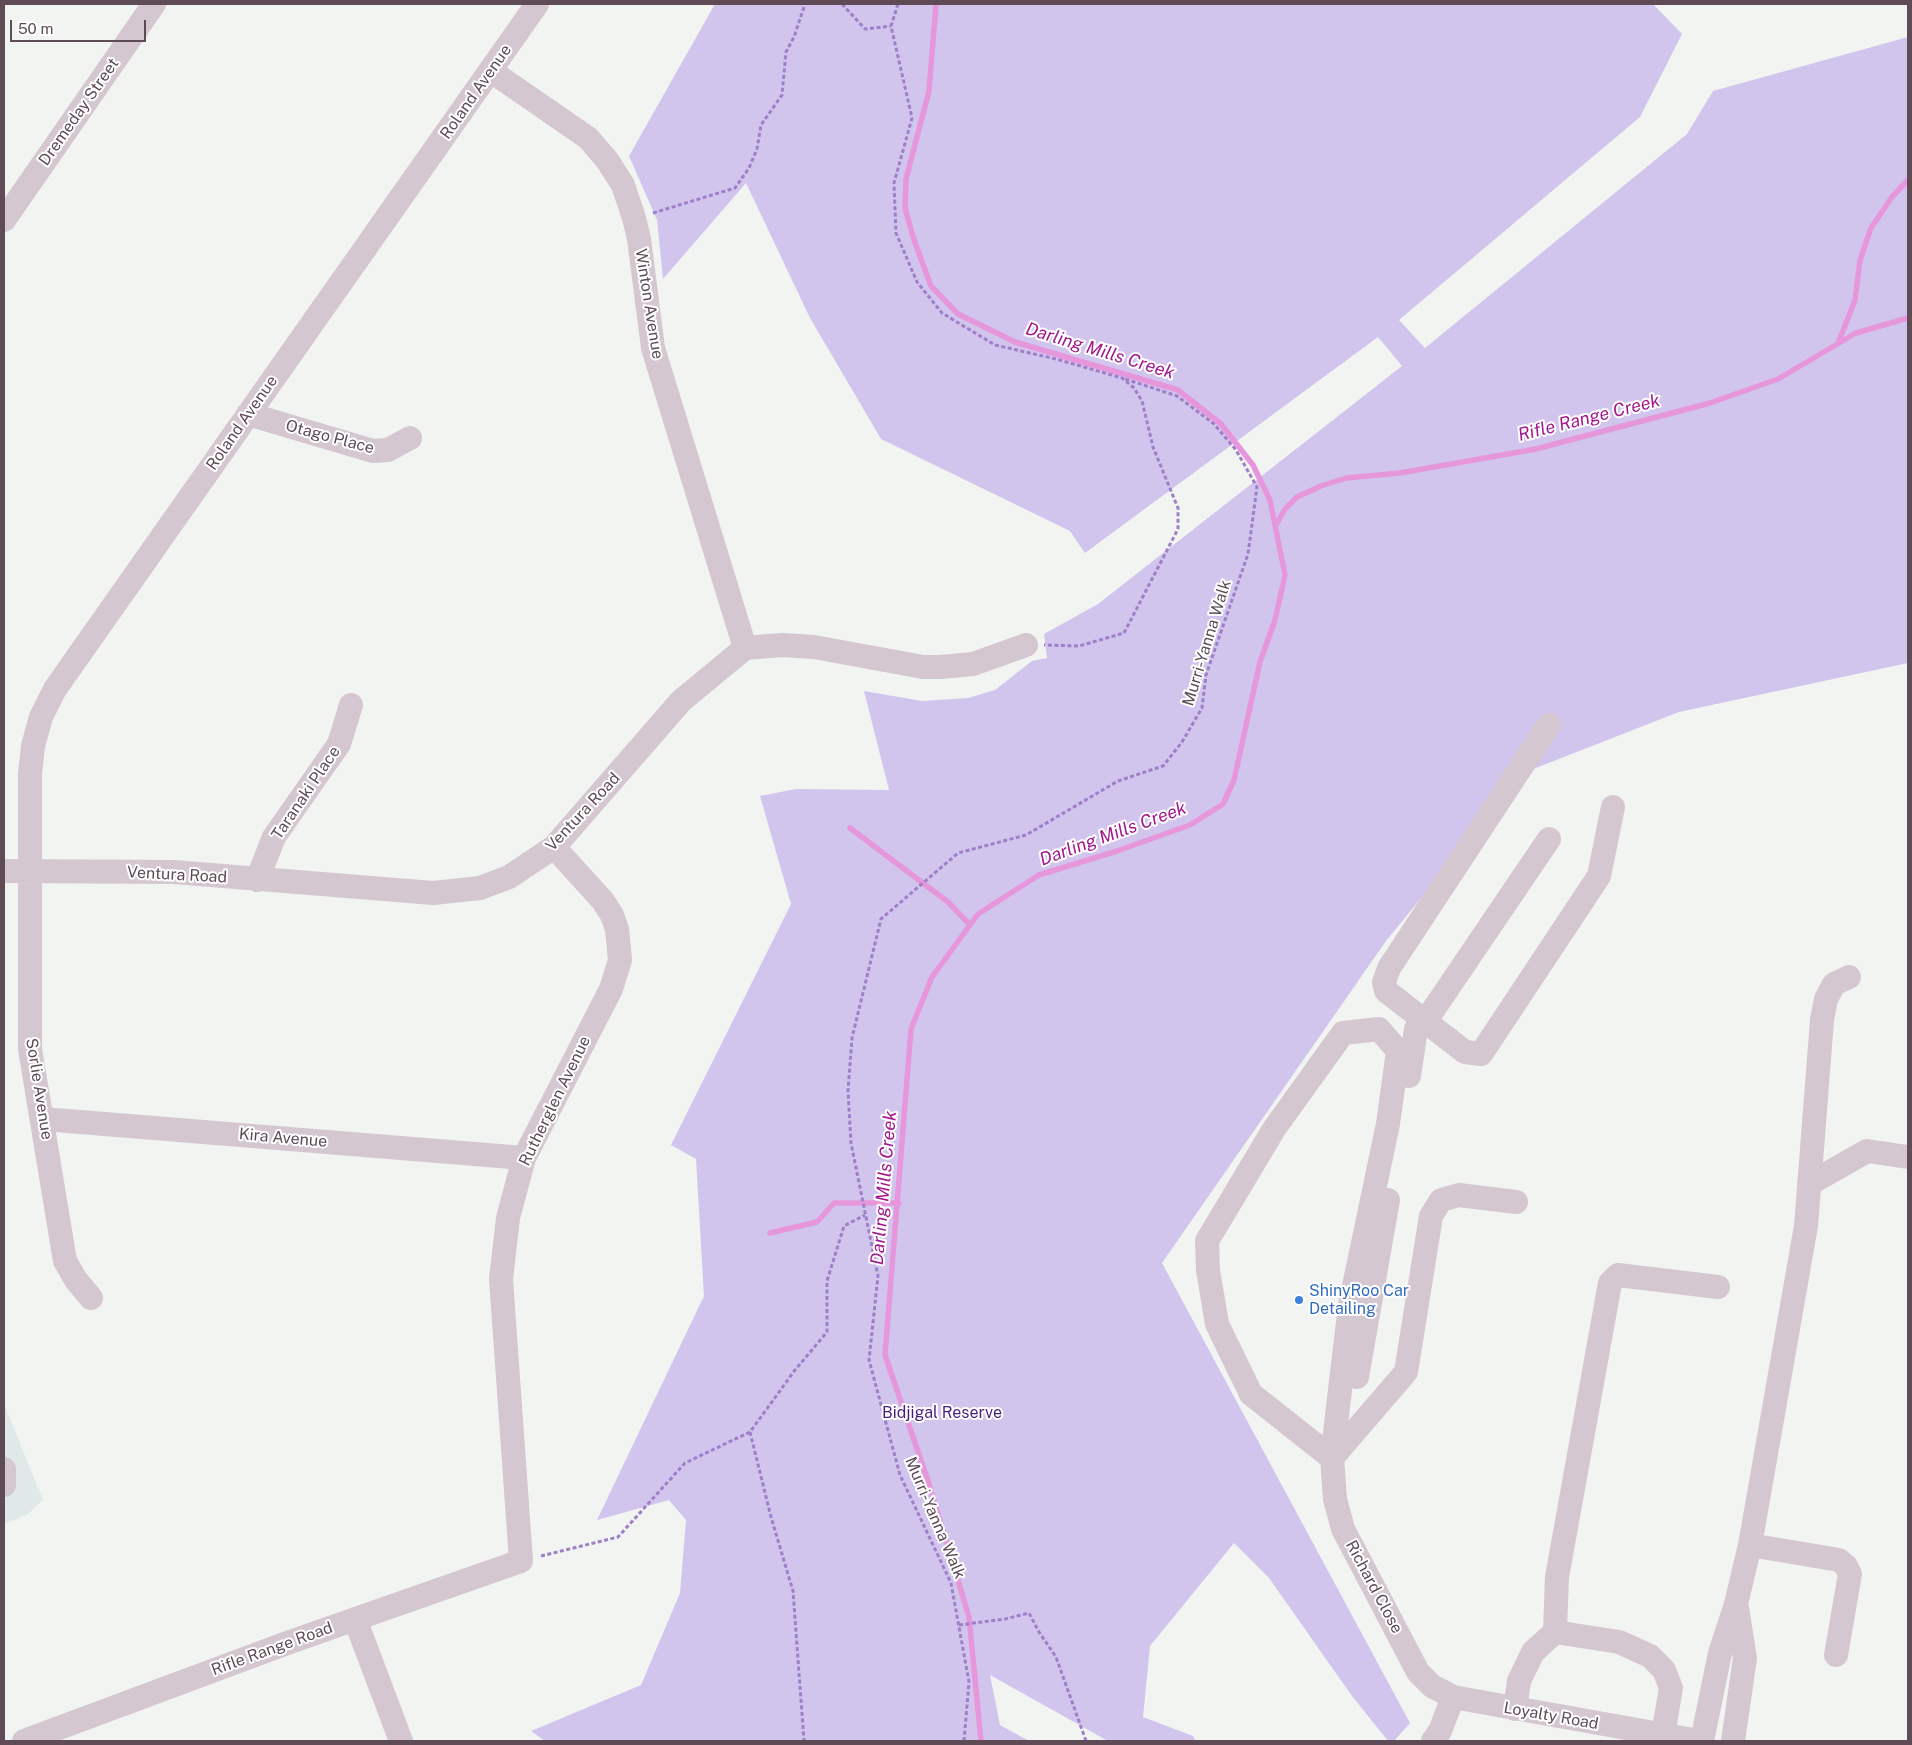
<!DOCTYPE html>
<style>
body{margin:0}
#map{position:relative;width:1912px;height:1745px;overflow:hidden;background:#f2f4f2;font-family:"Public Sans",sans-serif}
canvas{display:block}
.frame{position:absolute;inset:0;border:5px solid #5e4b56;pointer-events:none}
.scale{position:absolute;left:10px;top:20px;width:136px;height:22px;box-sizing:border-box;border:2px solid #5e4b56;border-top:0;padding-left:6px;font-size:15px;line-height:18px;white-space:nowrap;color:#5e4b56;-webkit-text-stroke:4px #fff;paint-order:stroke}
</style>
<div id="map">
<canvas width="1912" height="1745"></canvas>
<div class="frame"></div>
<div class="scale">50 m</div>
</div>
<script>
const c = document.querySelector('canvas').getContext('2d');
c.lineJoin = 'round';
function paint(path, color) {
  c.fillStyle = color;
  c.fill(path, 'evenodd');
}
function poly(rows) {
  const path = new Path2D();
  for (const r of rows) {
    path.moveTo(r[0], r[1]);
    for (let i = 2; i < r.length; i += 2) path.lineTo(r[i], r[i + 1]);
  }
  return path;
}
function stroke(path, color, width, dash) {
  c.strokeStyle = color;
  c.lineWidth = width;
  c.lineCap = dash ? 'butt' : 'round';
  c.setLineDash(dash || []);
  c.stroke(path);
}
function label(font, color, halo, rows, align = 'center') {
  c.font = font + ' "Public Sans",sans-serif';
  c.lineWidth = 4;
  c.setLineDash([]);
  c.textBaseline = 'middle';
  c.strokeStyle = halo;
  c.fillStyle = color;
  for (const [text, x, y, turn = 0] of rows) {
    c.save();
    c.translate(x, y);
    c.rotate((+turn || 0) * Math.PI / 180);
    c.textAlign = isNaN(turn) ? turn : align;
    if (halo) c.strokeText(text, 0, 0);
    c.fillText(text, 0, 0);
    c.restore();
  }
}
paint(poly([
 [4,1404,43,1500,28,1514,4,1524]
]), '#e0e9e7');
paint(poly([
 [715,4,1653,4,1682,34,1640,117,1399,320,1425,348,1687,134,1713,91,1908,37,1908,663,1679,712,1523,773,1386,941,1162,1263,1410,1723,1394,1741,1388,1741,1352,1696,1269,1578,1234,1543,1150,1646,1143,1717,1193,1736,1196,1741,1108,1741,990,1675,1000,1725,1029,1741,545,1741,531,1731,641,1685,680,1593,686,1520,669,1500,597,1520,704,1296,696,1159,671,1145,791,904,760,796,796,789,889,790,864,691,922,701,968,698,995,690,1032,661,1047,658,1044,634,1098,604,1402,366,1378,337,1085,553,1070,531,881,439,810,318,746,183,663,279,657,220,629,156]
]), '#d2c5ed');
stroke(poly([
 [936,4,929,91,906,179,905,208,913,237,931,286,958,314,1015,342,1178,390,1221,424,1253,465,1270,500,1285,575,1275,620,1260,662,1234,780,1223,804,1190,825,1117,851,1039,875,978,914,932,977,911,1029,885,1355,928,1481,969,1617,981,1741],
 [1839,341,1855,300,1860,260,1871,228,1892,197,1908,180],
 [1276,525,1285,509,1297,497,1321,486,1346,478,1400,473,1536,449,1710,403,1778,379,1856,333,1908,318],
 [850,828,948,902,970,925],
 [770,1233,817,1222,834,1203,899,1203]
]), '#e696db', 5.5);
stroke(poly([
 [842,4,865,29,891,26],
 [898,4,891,26,912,118,894,183,896,233,917,282,942,313,995,345,1056,359,1122,378,1134,388,1142,401,1153,447,1178,508,1178,529,1124,633,1079,646,1044,645],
 [653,213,735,188,749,168,757,149,761,125,782,95,786,52,794,37,805,4],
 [750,1432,771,1517,793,1591,804,1741],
 [541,1556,618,1537,685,1463,750,1432,795,1370,827,1332,827,1281,844,1226,865,1215],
 [959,1625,1005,1619,1029,1613,1039,1632,1056,1657,1086,1741],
 [964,1741,969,1682,951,1583,900,1475,869,1360,878,1276,851,1143,848,1091,852,1038,881,919,958,853,1026,835,1118,781,1163,766,1182,742,1202,708,1206,675,1248,554,1257,487,1236,450,1214,424,1177,396,1122,378]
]), '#9f7fc8', 3, [4, 2.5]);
stroke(poly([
 [491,71,588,138,607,160,623,185,634,218,639,239,653,348,745,648],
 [4,220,154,4],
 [248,414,373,451,388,450,410,438],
 [1549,725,1389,968,1384,982,1386,991,1465,1052,1481,1054,1599,876,1613,807],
 [4,871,174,872,433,893,480,888,509,877,554,847,681,701,745,648,782,645,814,647,923,667,941,667,973,664,1026,645],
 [257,880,274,837,339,744,351,705],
 [1425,1022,1549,839],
 [1409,1076,1416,1029,1421,1019],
 [43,1119,524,1158],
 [1809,1184,1867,1151,1908,1157],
 [91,1298,76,1280,65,1261,30,1049,30,774,33,746,41,717,55,689,537,4],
 [1357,1377,1388,1200],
 [1332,1458,1251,1394,1217,1324,1208,1270,1207,1241,1274,1129,1343,1033,1379,1029,1398,1051,1388,1124,1350,1305,1332,1458,1335,1499,1343,1529,1418,1672,1432,1686,1453,1697],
 [1332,1458,1406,1372,1431,1216,1441,1200,1459,1195,1516,1202],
 [4,1469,4,1485],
 [1750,1545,1839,1560,1846,1566,1850,1574,1836,1655],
 [355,1619,401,1741],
 [1555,1632,1557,1577,1610,1283,1618,1275,1718,1287],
 [1515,1709,1519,1681,1533,1652,1555,1632,1619,1642,1650,1656,1664,1670,1671,1688,1663,1735],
 [24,1741,290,1642,521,1561,501,1279,508,1218,524,1158,611,989,620,960,617,929,612,915,603,901,554,847],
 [1433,1741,1440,1731,1453,1697,1699,1741],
 [1702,1741,1720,1653,1736,1604,1750,1545,1806,1226,1822,1020,1826,999,1834,984,1849,977],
 [1733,1741,1745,1658,1737,1608]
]), '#d5c7cf', 24);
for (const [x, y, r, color] of [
 [1299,1300,5,"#3f7fe0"]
]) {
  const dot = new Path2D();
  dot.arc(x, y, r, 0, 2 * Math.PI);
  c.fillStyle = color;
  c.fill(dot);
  stroke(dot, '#fff', 2);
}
label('16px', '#5e4b56', '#fff', [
 ["Roland Avenue",476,92,-55],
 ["Dremeday Street",79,112,-55],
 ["Winton Avenue",649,304,81],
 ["Roland Avenue",242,423,-55],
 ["Otago Place",330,437,15],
 ["Murri-Yanna Walk",1207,643,-73],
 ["Taranaki Place",306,793,-56],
 ["Ventura Road",583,812,-47],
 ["Ventura Road",177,875,3],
 ["Sorlie Avenue",39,1089,81],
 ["Rutherglen Avenue",555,1101,-64],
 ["Kira Avenue",283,1138,5],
 ["Murri-Yanna Walk",935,1518,67],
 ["Richard Close",1374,1587,62],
 ["Rifle Range Road",272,1649,-20],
 ["Loyalty Road",1551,1716,10]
]);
label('16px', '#366cbe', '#fff', [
 ["ShinyRoo Car",1309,1291],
 ["Detailing",1309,1309]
], 'left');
label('16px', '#471f7b', '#fff', [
 ["Bidjigal Reserve",942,1413]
]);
label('italic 18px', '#a3188f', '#fff', [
 ["Darling Mills Creek",1100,351,17],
 ["Rifle Range Creek",1589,418,-14],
 ["Darling Mills Creek",1113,834,-20],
 ["Darling Mills Creek",884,1188,-85]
]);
</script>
